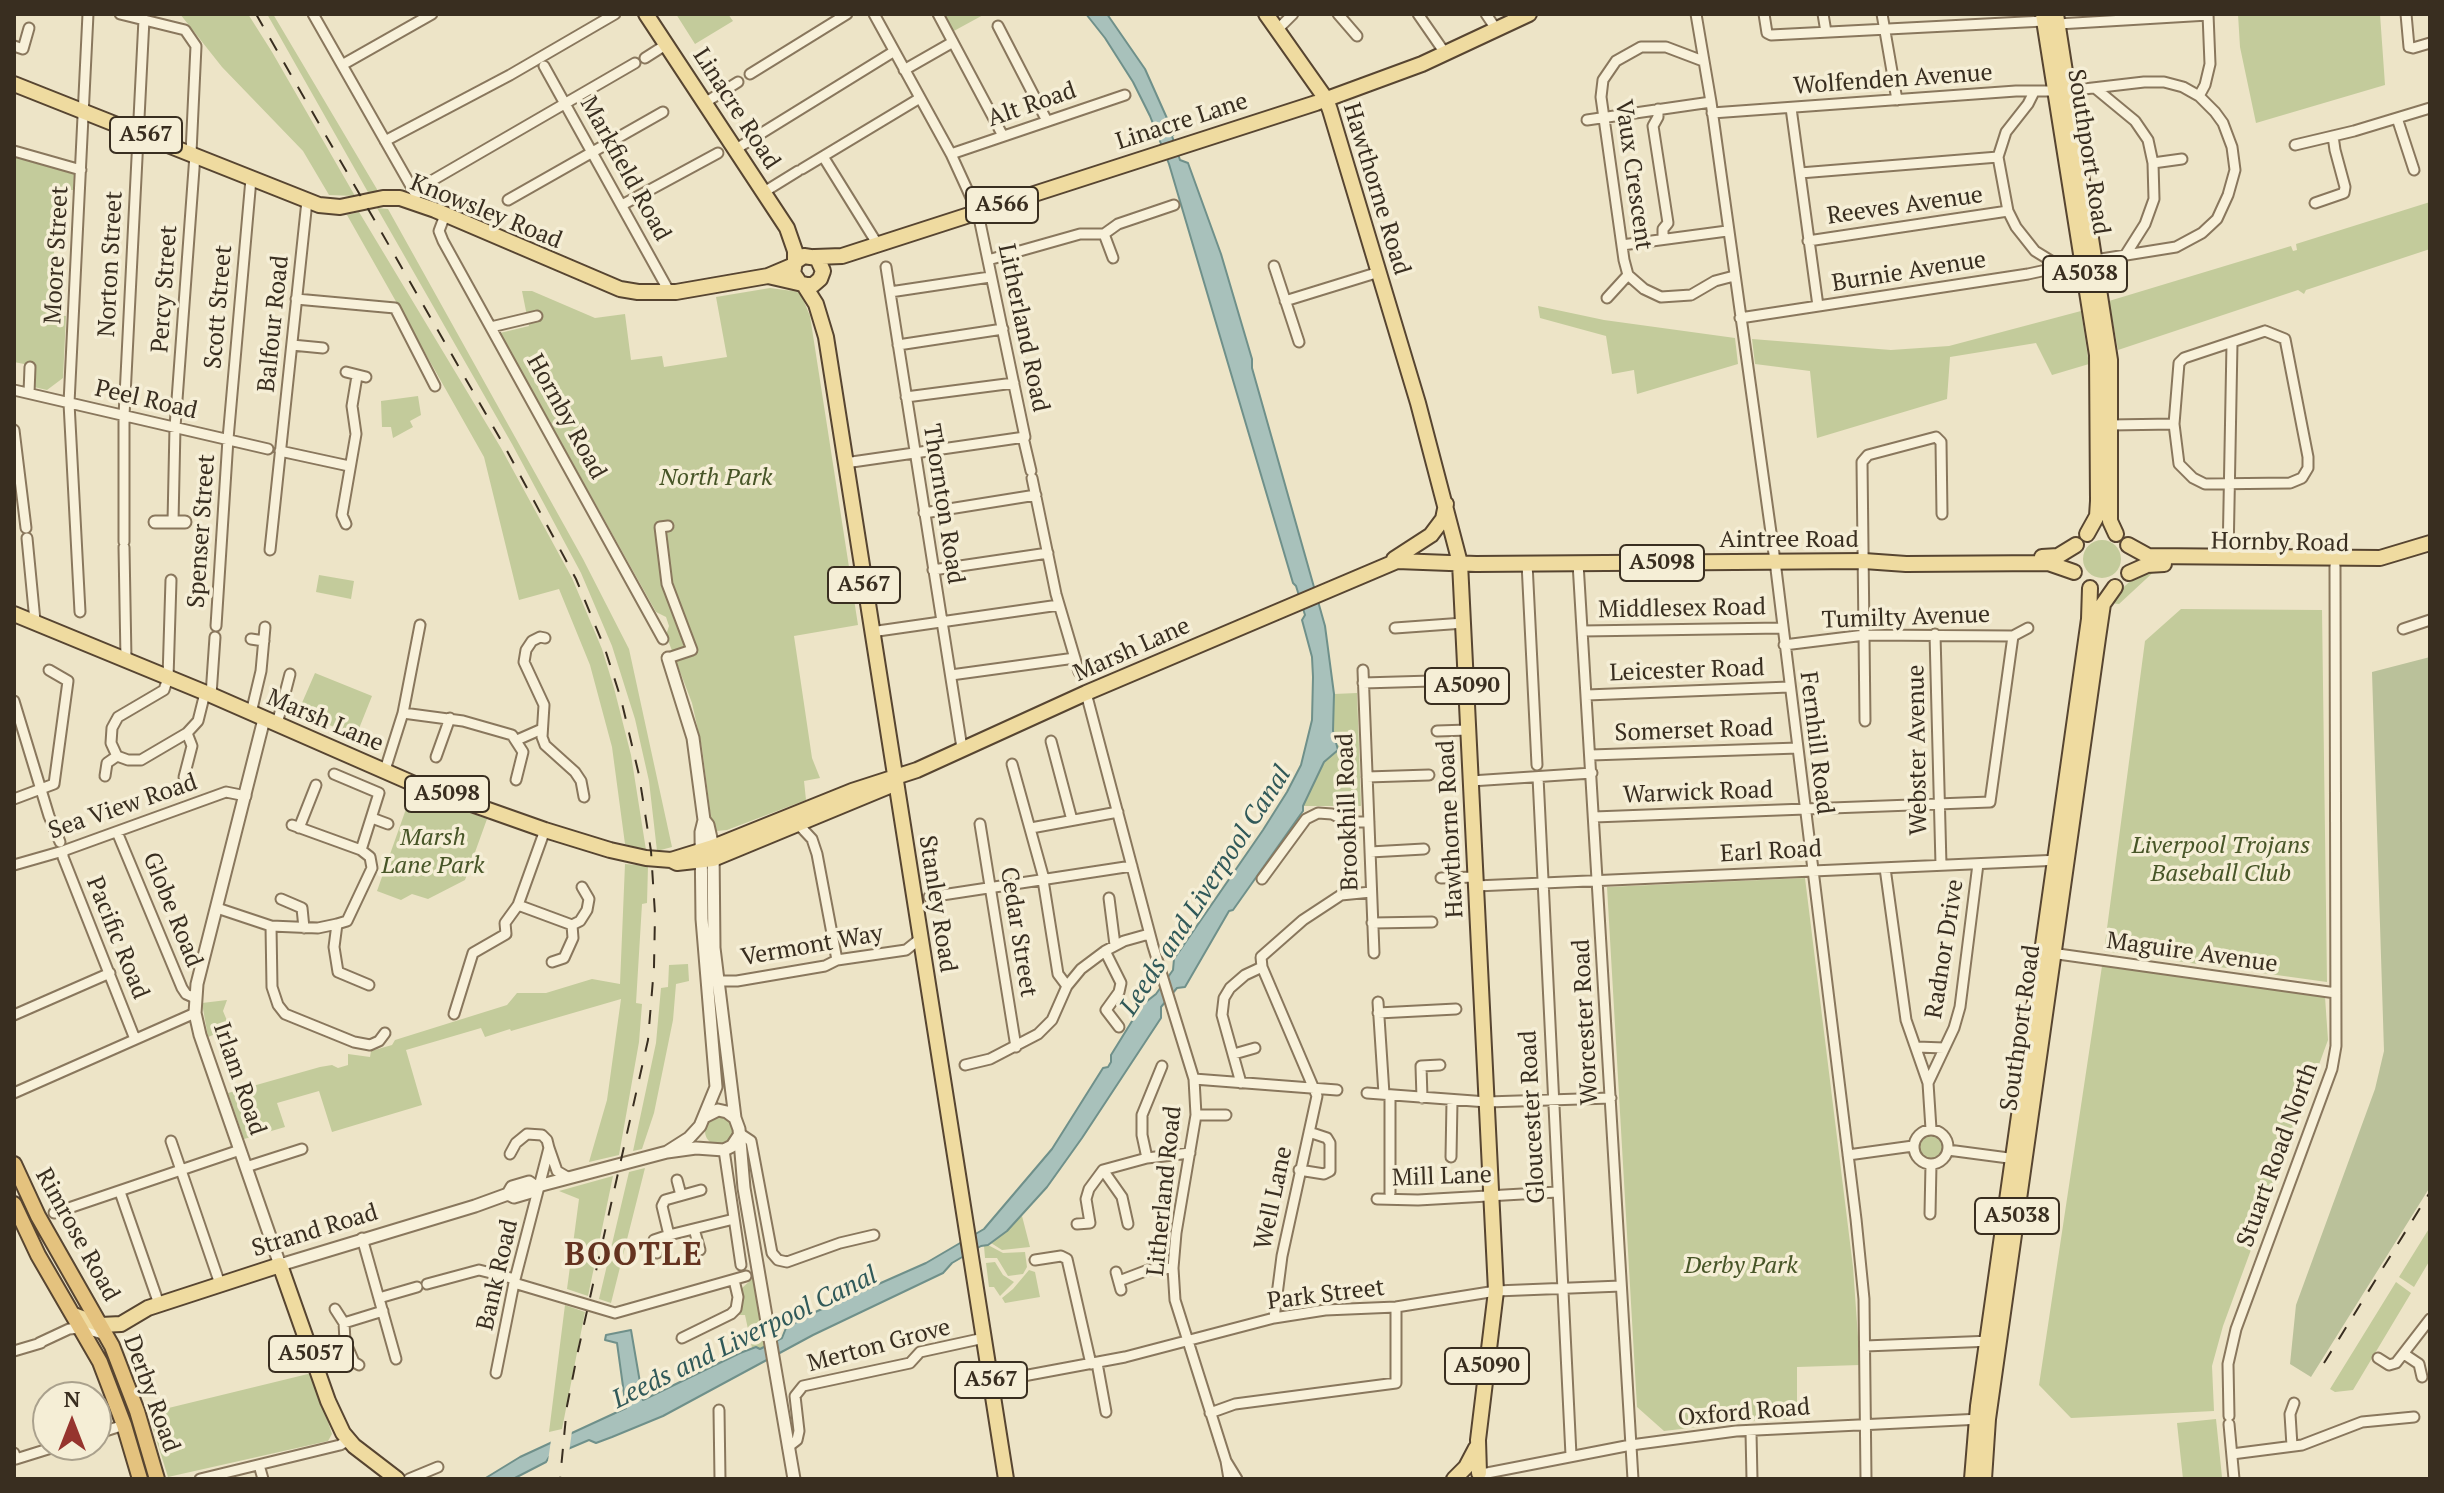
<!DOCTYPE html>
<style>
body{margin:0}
#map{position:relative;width:2444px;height:1493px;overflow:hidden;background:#ede4c7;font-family:"PT Serif",serif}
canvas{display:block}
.frame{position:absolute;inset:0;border:16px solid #392e20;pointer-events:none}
.north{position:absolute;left:32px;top:1381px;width:80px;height:80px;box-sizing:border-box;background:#f5eed6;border:2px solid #aaa18d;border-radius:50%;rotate:0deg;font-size:22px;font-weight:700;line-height:32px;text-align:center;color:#392e20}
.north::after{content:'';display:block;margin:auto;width:28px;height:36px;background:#96342e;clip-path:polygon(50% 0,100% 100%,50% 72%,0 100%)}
</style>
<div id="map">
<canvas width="2444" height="1493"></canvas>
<div class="frame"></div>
<div class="north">N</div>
</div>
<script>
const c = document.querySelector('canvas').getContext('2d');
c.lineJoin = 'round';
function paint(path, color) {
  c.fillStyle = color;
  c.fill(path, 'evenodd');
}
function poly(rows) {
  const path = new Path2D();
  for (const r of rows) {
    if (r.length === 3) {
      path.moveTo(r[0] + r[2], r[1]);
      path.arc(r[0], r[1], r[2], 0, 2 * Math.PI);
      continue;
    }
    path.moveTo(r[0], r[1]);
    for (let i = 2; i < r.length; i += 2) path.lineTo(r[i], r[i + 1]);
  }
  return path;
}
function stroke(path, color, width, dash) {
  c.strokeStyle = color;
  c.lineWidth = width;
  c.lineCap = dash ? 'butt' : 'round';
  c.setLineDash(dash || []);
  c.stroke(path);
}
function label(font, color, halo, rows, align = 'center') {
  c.font = font + ' "PT Serif",serif';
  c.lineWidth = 7;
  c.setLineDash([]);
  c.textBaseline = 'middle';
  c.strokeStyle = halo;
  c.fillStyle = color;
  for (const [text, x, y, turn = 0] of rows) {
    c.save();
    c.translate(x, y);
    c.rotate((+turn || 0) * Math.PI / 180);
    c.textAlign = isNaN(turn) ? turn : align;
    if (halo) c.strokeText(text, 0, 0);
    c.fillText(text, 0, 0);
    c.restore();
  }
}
paint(poly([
 [180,14,248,14,272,52,355,196,329,195,303,151,222,67],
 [267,14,273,14,378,191,369,194],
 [676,14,728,14,733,21,695,44],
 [943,14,985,14,952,32],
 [2238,14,2380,14,2385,85,2256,123,2240,47],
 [14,157,74,174,73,190,58,190,50,314,66,316,63,378,47,390,34,387,34,366,14,362],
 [2430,202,2430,249,2306,290,2304,294,2298,290,2118,350,2109,301,2291,246,2293,251,2297,250,2296,244],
 [377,208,388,209,583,559,629,649,672,847,657,851,649,781,635,719,612,646,581,573,512,444],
 [359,212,501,448,572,578,602,649,614,688,631,755,646,850,625,844,612,747,590,665,559,589,519,600,484,457,347,215],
 [770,288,800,292,810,316,858,625,794,636,812,758,820,778,804,781,806,800,727,830,717,831,712,826,702,748,692,703,666,635,669,626,666,617,656,612,500,333,529,326,522,291,532,291,595,318,625,314,631,360,662,356,664,367,727,357,716,297],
 [1538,306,1604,320,1735,338,1738,364,1637,394,1634,370,1612,374,1606,336,1540,318],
 [2081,311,2089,364,2052,375,2036,343,1950,357,1947,399,1817,438,1810,371,1755,364,1752,339,1891,350,1949,346],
 [418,396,421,415,410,421,413,427,393,438,391,427,382,427,381,401],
 [2102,559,19],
 [2159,567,2119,604,2110,603,2114,596,2138,574],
 [319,575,354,581,351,599,316,592],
 [2181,609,2322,610,2327,982,2104,951,2145,641],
 [315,673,372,696,356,736,298,712],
 [1357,693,1361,806,1303,806,1324,762,1338,750,1332,731,1334,694],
 [412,792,487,819,465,880,428,899,412,894,401,900,377,891],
 [625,864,648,866,647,903,642,904,636,1003,642,1004,639,1042,619,1155,589,1162,607,1100,621,999,511,1031,510,1029,485,1037,481,1028,406,1050,422,1105,332,1132,319,1091,277,1103,285,1127,244,1139,228,1093,320,1067,332,1065,338,1068,348,1065,348,1054,370,1057,371,1051,392,1045,395,1040,507,1005,517,993,546,993,592,979,620,984],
 [1805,878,1853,1267,1860,1365,1797,1367,1797,1419,1750,1421,1664,1431,1637,1407,1607,887],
 [688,964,689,981,676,984,673,1020,654,1113,642,1149,633,1151,656,1043,661,988,668,987,669,965],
 [2102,966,2325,997,2328,1040,2223,1326,2212,1366,2214,1411,2071,1418,2039,1385],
 [227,1000,223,1011,230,1028,208,1037,202,1003],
 [720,1131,15],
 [1931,1147,13],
 [645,1168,611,1303,599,1299,629,1172],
 [613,1176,588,1296,567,1289,579,1199,559,1191],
 [1022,1216,1030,1247,1002,1250,991,1243],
 [2430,1227,2430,1260,2414,1287,2399,1277],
 [988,1245,1003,1253,1025,1252,1027,1267,1023,1274,1008,1276,997,1258,985,1258,984,1246],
 [995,1262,1003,1275,1014,1282,1000,1296,994,1287,989,1287,986,1263],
 [1029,1270,1035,1272,1040,1297,1005,1303,1002,1298,1013,1289],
 [754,1277,767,1346,760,1349,752,1348,745,1315,737,1315,742,1308,741,1289],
 [2396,1282,2411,1293,2353,1390,2335,1392,2330,1389],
 [565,1305,585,1312,562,1429,549,1432],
 [312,1373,332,1434,328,1441,168,1477,148,1413],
 [2216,1419,2222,1477,2183,1479,2177,1423]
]), '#c3cb9b');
paint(poly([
 [2430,657,2430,1187,2311,1377,2290,1364,2296,1305,2375,1089,2384,1051,2372,672]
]), '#bac19a');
const water = poly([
 [1086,14,1107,14,1145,69,1174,134,1172,136,1180,160,1188,163,1221,254,1252,359,1252,368,1325,626,1334,694,1333,731,1338,750,1324,762,1303,806,1303,811,1233,910,1229,911,1185,987,1177,988,1161,1007,1161,1018,1082,1138,1047,1187,1007,1231,988,1245,981,1246,952,1263,943,1273,813,1335,663,1416,612,1437,596,1443,589,1440,549,1457,546,1462,513,1479,484,1479,520,1457,626,1408,617,1343,605,1340,606,1335,631,1330,643,1400,740,1353,756,1347,760,1349,782,1338,786,1328,813,1313,926,1263,984,1229,1052,1149,1103,1068,1108,1067,1111,1062,1111,1055,1142,1005,1156,994,1173,970,1174,959,1263,830,1287,792,1301,765,1312,720,1313,677,1312,657,1302,620,1305,615,1296,586,1293,583,1169,164,1150,116,1133,82,1105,38,1086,14]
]);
paint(water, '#a8c1bb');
stroke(water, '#6f908a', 2);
paint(poly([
 [572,1431,569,1453,548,1461,551,1440]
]), '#ede4c7');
const minor = poly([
 [120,14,185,30,196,46,191,153],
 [313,14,416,195],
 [938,14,1003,136],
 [1338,14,1357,36],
 [1418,14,1445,53],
 [1486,14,1496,29],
 [1696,14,1711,102,1775,561,1856,1219,1864,1299,1866,1479],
 [1764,14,1767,33,1771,35,2044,21],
 [1823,14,1826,32],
 [1882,14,1897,100],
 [2406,14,2409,47,2413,48,2430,43],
 [2058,24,2208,15],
 [998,26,1047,121],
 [1277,30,1293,14],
 [14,46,23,49,29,28],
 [645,58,667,44],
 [1703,61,1666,47,1641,47,1616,61,1603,80,1601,97,1624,260,1628,275,1644,289,1661,297,1691,295,1715,281,1734,276],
 [342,65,432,14],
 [544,66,670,293],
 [904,70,953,42],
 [750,74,847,14],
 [2095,88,2135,121,2148,140,2153,163,2154,199,2145,224,2126,254],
 [2034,92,2028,104,2006,132,1998,157,2008,211,2016,227,2035,251,2061,267],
 [2199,96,2205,85,2210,64,2208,14],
 [706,102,738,82],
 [1791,108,1818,306],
 [1658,109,1658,117,1653,126,1668,223,1663,229,1663,239],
 [1712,113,2016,91,2067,91,2144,82,2164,82,2183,87,2199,96,2215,112,2223,123,2232,147,2235,170,2228,195,2217,219,2202,233,2176,247,2095,260],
 [2397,118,2414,170],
 [1587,120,1711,102],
 [385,141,510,75,615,14],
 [2295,145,2354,131,2430,108],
 [736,149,893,52],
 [14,151,81,170],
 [951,154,1125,95],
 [824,158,878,245],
 [2153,163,2182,159],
 [802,169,920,98],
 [1800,173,1998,157],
 [414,191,635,63],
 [764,192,798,171],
 [508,200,663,112],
 [2315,203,2344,193,2345,187,2335,150,2333,136],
 [622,205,718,153],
 [445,215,439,231,443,241,663,639],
 [1104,234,1118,224,1174,205],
 [1808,241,2008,211],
 [1622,245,1727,231],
 [988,260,1080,234,1104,234,1113,258],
 [1274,266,1299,342],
 [886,267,962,748],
 [890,292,990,277],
 [1607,298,1628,275],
 [296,299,395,308,435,386],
 [1285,301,1379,272],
 [1740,318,2028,274,2083,262],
 [491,327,537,316],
 [2265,331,2285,339,2308,457,2308,468,2302,478,2290,483,2205,484,2193,478,2179,464,2174,424,2179,363,2184,358,2265,331],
 [292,345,323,348],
 [898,345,1003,329],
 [346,372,366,377],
 [14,390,268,449],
 [29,393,30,367],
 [906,397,1014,383],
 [2110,425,2174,424],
 [14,430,26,528],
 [1023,437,1031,471],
 [280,451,349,466],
 [845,463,1025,437,978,213,951,154,874,14],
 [1032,478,1056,594,1079,672],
 [924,513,1036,495],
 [173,522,175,427,195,155],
 [346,524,342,515,356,434,352,406,357,376],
 [668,526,660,527,667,584,692,650,668,658],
 [27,538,35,621],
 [124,542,124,416,144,19],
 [124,547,126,659],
 [270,550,307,201],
 [2228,558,2232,343],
 [1527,563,1537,765],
 [1578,563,1633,1479],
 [933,570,1048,553],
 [80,612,69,403,88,14],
 [216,626,228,439,251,179],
 [1395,628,1464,623],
 [2403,629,2430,620],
 [1582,631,1782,628],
 [871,632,1059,605],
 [1935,634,1941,865],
 [545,638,540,637,532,641,526,650,524,662,544,705,542,737,545,745,575,772,581,781,584,797],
 [251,639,264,641],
 [1784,645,1865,635,2013,636,2028,628],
 [1363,670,1374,953],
 [951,675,1075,658],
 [1363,683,1466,680],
 [1086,693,1153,946,1194,1079,1196,1115,1176,1233,1173,1268,1175,1300,1226,1461,1229,1479],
 [211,695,215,637],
 [1587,695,1789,687],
 [14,701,49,816,60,842],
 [251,713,261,671,265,627],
 [403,713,463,721,512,735,523,752,516,780],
 [1865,721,1862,462,1868,455,1936,437,1941,442,1942,514],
 [277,724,290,674],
 [1437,731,1468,730],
 [517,740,542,729],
 [1051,741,1072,820],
 [1591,755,1798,748],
 [117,756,111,743,112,728,118,717,164,690,168,678,171,580],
 [117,756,128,760,141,760,187,733,198,721,205,693],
 [436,757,450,718],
 [1012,764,1044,879],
 [385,770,403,713,420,625],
 [334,774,379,793,361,850],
 [105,776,107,763,117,756],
 [184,777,192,746,187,733],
 [1367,777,1429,775],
 [1538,777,1571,1455],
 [1471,781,1592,773],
 [14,799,54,784,68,681,49,670],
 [1594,817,1990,802,2013,636],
 [372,818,388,824],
 [798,824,812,839,817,854,837,960],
 [980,824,1016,1047],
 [292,825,361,850,370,857,372,868,347,921,337,924,334,947,338,972,369,985],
 [299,828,316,785],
 [1031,828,1118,812],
 [117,832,182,988,186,994,195,998],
 [63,851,63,857,135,1039],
 [1370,852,1424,849],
 [14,865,63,851,226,792,246,796],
 [1885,868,1906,1020,1928,1083,1931,1129],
 [1441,878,1476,877],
 [1262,879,1306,819,1318,813,1332,814,1348,822,1369,822],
 [1043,880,1058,974,1067,986],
 [1476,886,2060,860],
 [929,897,1132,866],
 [1109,898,1115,945],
 [281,899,302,908,304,928],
 [518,905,572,925,580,921,587,910,589,899,582,887],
 [217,908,271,926,318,928,337,924],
 [1372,923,1432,922],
 [271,926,272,987,278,1005,285,1014,354,1042,370,1045,379,1041,385,1033],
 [1105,951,1121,983,1119,992,1106,1010,1119,1027],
 [2051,953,2336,993],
 [552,962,564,958,573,938,572,925],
 [713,981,737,981,825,966,837,960,906,950,921,938],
 [1378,1002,1384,1094],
 [1378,1013,1456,1009],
 [454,1014,473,953,506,934,505,923,518,905,545,830],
 [14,1015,110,973],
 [1917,1047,1944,1048],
 [1234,1054,1255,1048],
 [965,1065,990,1059,1038,1034,1052,1020,1067,986,1081,969,1105,951,1124,941,1149,934],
 [1194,1079,1337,1090],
 [1241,1083,1222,1015,1224,998,1230,988,1245,975,1262,967],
 [1928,1083,1954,1028,1960,1007,1978,864],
 [14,1093,195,1013],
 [1367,1093,1487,1102,1611,1098],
 [1390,1095,1390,1193],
 [1422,1098,1421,1066,1440,1065],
 [1196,1115,1226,1115],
 [1931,1147,17],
 [739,1133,751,1141,772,1253,778,1260,787,1262,840,1243,874,1235],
 [171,1141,220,1284],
 [549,1148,557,1171,569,1178],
 [724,1150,741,1265],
 [1948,1150,2016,1159],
 [1848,1155,1913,1146],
 [1451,1157,1452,1101],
 [1147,1158,1142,1135,1142,1115,1162,1066],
 [246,1167,302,1149],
 [1103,1170,1122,1197,1128,1224],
 [1299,1170,1324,1174,1330,1171,1330,1143,1327,1138,1309,1132],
 [677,1180,681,1195],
 [701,1190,665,1200,662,1206,669,1235,734,1219],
 [120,1192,159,1304],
 [1377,1199,1418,1200,1557,1192],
 [54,1213,240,1150],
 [1930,1214,1931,1164],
 [1077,1224,1090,1223,1086,1199,1089,1189,1103,1170,1147,1158,1190,1153],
 [694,1229,700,1250],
 [362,1238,396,1359],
 [657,1253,654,1240,669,1235],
 [1035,1260,1061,1256,1067,1259,1091,1364],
 [1116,1272,1121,1290],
 [1119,1281,1148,1270,1173,1268],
 [514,1283,615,1313,746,1276],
 [427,1284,479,1270,515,1279],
 [379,1298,417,1287],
 [335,1309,344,1323,345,1341,354,1362,359,1365],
 [1274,1318,1282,1256,1317,1096,1262,967,1261,957,1303,920,1341,895,1371,892],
 [344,1323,383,1311],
 [682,1338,731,1314,736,1309,738,1297,734,1280],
 [39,1343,69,1329,82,1328,106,1335],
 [1865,1346,1992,1341],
 [14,1351,41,1343],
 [2404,1354,2419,1364,2422,1377],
 [2378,1358,2389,1365,2396,1363,2430,1319],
 [1097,1363,1106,1412],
 [496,1373,514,1283,549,1148,547,1140,542,1135,527,1134,516,1143,510,1154],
 [991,1382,1125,1357,1274,1318,1325,1310,1396,1307,1496,1291,1621,1286],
 [719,1410,720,1479],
 [1210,1413,1235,1404,1396,1383,1396,1307],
 [2229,1416,2228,1364,2236,1329,2332,1069,2336,1046,2335,566],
 [2229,1424,2234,1479],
 [1751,1432,1752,1479],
 [96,1434,124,1425],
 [2292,1446,2290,1414,2294,1403],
 [788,1447,797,1440,799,1431,795,1396,803,1386,910,1363,920,1352,984,1338],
 [14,1453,16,1459,61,1445],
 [2232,1454,2302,1445,2362,1422,2414,1417],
 [1226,1461,1237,1479],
 [259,1465,263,1479],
 [1482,1474,1631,1445,1736,1431,1981,1419],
 [200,1479,340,1445,349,1440],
 [409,1479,438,1467]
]);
const tertiary = poly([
 [155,522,185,522],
 [668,658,693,738,704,820,708,825,713,847,714,948,735,1118],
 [264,719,197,984,195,1013,200,1035,280,1265,475,1206,508,1194,512,1187,529,1182,536,1187],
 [706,1116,718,1110,727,1112,735,1118,739,1129,744,1188,794,1479],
 [667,1152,689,1138,700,1126,716,1087,702,919,701,832,704,820],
 [508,1194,514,1197,531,1192,538,1186,667,1152,696,1148,724,1150,732,1146,738,1137]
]);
const primary = poly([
 [646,14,787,228,795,251,795,262],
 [1266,14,1326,99,1330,110,1418,403,1460,563,1496,1291,1478,1440,1479,1473],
 [2043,14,2097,355,2098,501,2097,516,2087,534],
 [2056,14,2110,360,2110,521,2116,534],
 [14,84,319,205,340,207,383,198,400,198,435,210,620,289,638,292,676,292,768,276,794,265],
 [815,257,842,256,1316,103,1422,64,1529,14],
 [768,276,807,285,813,285,820,279,823,271,817,258,804,256,795,262,793,273,799,282],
 [804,285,816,304,826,337,1006,1479],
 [2128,545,2148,556,2380,558,2430,543],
 [2042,557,2058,556,2076,545],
 [1394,559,1431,535,1443,519,1446,504],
 [2129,573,2147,565,2164,564],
 [14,614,211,695,412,783,545,830,610,850,646,858,671,860,677,863,713,859,887,787],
 [671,860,713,847,852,791,917,770,1086,693,1397,561,1476,564,1864,561,1906,564,2048,563,2074,572],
 [74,1315,101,1325,121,1324,148,1308,280,1265,328,1401,343,1433,354,1446,397,1479],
 [1454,1479,1466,1467,1476,1448],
 [1972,1479,1978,1406,2089,619,2090,588],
 [1984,1479,1988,1419,2098,638,2103,604,2115,587]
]);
const trunk = poly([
 [14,1164,38,1216,112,1346,137,1411,157,1479],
 [14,1204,38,1255,100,1362,124,1425,140,1479]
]);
stroke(minor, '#89775d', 13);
stroke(tertiary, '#89775d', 15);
stroke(primary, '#574531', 18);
stroke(trunk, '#574531', 18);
stroke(minor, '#f8f1da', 9);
stroke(tertiary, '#f8f1da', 11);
stroke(primary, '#efdba0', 14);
stroke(trunk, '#e4c27e', 14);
stroke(poly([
 [256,14,506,449,576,579,605,649,621,699,639,775,651,851,655,914,654,967,648,1040,578,1351,567,1406,560,1479],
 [2324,1363,2430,1192]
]), '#392e20', 2, [14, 14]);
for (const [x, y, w] of [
 [146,135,72],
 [1002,205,72],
 [2085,274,84],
 [1662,563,84],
 [864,585,72],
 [1467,686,84],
 [447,794,84],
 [2017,1216,84],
 [311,1354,84],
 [1487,1366,84],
 [991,1380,72]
]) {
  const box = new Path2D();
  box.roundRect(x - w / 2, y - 18, w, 36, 6);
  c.fillStyle = '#f5eed6';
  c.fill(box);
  stroke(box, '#392e20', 2);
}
label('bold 22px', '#392e20', null, [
 ["A567",146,135],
 ["A566",1002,205],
 ["A5038",2085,274],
 ["A5098",1662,563],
 ["A567",864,585],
 ["A5090",1467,686],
 ["A5098",447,794],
 ["A5038",2017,1216],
 ["A5057",311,1354],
 ["A5090",1487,1366],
 ["A567",991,1380]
]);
label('24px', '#392e20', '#f5eed6', [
 ["Wolfenden Avenue",1893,80,-4],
 ["Alt Road",1032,105,-19],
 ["Linacre Road",736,109,57],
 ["Linacre Lane",1182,122,-18],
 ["Southport Road",2088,152,81],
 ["Markfield Road",625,169,61],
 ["Vaux Crescent",1633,175,82],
 ["Hawthorne Road",1376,189,73],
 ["Reeves Avenue",1905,206,-8],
 ["Knowsley Road",486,212,22],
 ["Moore Street",57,255,-87],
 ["Norton Street",111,264,-87],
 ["Burnie Avenue",1909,272,-9],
 ["Percy Street",165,289,-86],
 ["Scott Street",219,307,-85],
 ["Balfour Road",274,324,-84],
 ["Litherland Road",1023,328,78],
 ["Peel Road",146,400,13],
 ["Hornby Road",566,417,61],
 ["Thornton Road",943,504,81],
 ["Spenser Street",202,531,-86],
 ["Aintree Road",1789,540],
 ["Hornby Road",2280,543,1],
 ["Middlesex Road",1682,609,-1],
 ["Tumilty Avenue",1906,618,-2],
 ["Marsh Lane",1132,650,-24],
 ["Leicester Road",1687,671,-2],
 ["Marsh Lane",325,721,23],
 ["Somerset Road",1694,731,-2],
 ["Fernhill Road",1816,743,83],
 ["Webster Avenue",1918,750,-91],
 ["Warwick Road",1698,793,-2],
 ["Sea View Road",123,807,-19],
 ["Brookhill Road",1348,812,-92],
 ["Hawthorne Road",1451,829,-93],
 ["Earl Road",1771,852,-3],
 ["Stanley Road",937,904,81],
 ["Globe Road",172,910,68],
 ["Cedar Street",1018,932,81],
 ["Pacific Road",117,938,68],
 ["Vermont Way",812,946,-10],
 ["Radnor Drive",1945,949,-81],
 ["Maguire Avenue",2192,953,8],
 ["Worcester Road",1586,1022,-93],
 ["Southport Road",2021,1028,-82],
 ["Irlam Road",239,1079,71],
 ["Gloucester Road",1533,1117,-93],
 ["Stuart Road North",2278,1155,-70],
 ["Mill Lane",1442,1177,-2],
 ["Litherland Road",1165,1191,-84],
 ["Well Lane",1274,1198,-78],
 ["Strand Road",315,1231,-17],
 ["Rimrose Road",77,1235,61],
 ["Bank Road",498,1275,-77],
 ["Park Street",1326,1295,-7],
 ["Merton Grove",879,1346,-15],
 ["Derby Road",151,1394,70],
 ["Oxford Road",1744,1413,-5]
]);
label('italic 24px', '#475527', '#f5eed6', [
 ["North Park",716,478],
 ["Marsh",433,838],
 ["Lane Park",433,866],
 ["Liverpool Trojans",2221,846],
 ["Baseball Club",2221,874],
 ["Derby Park",1741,1266]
]);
label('italic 26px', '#305959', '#f5eed6', [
 ["Leeds and Liverpool Canal",1206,891,-57],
 ["Leeds and Liverpool Canal",745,1338,-26]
]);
c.letterSpacing = '2px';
label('bold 32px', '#653320', '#f5eed6', [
 ["BOOTLE",634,1256]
]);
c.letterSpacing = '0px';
</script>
